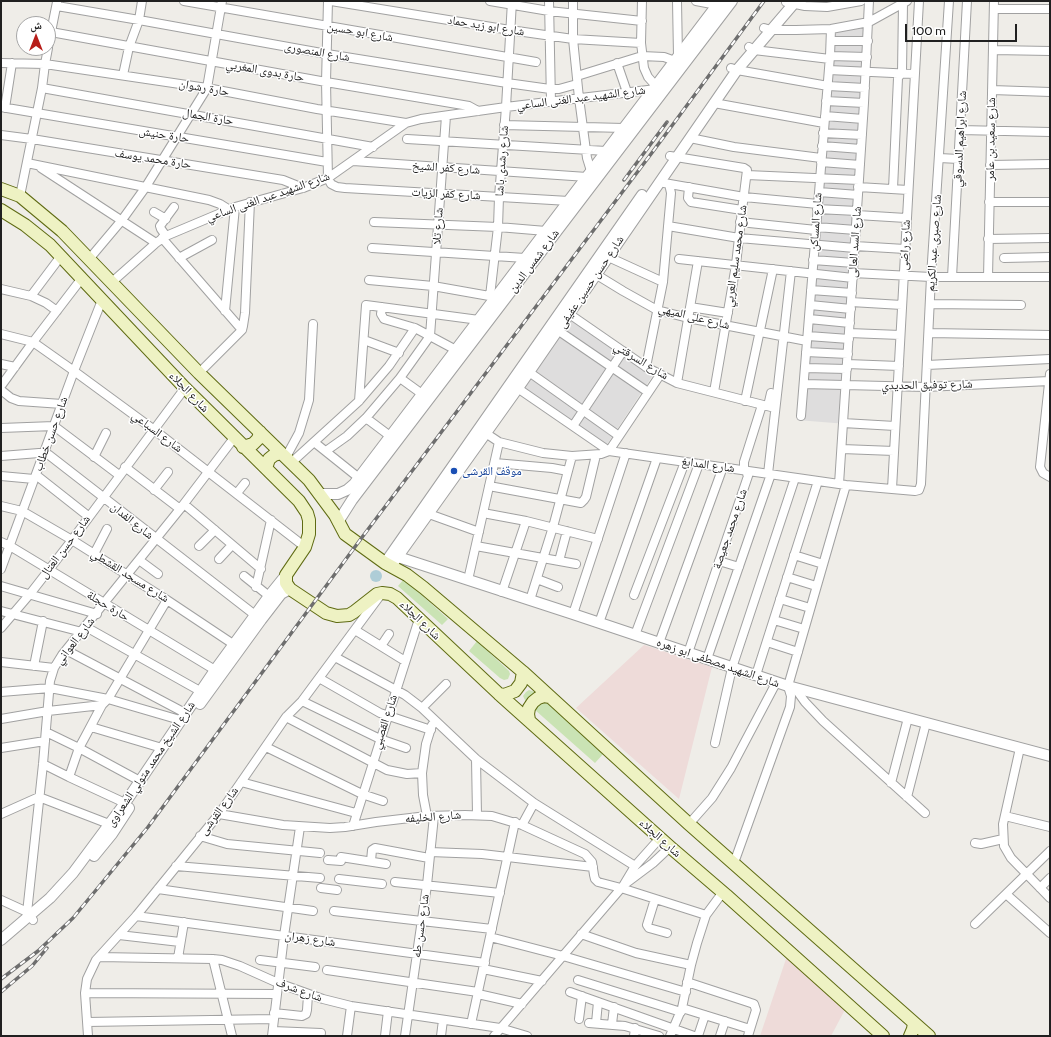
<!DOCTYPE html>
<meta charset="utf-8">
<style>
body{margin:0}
#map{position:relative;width:1051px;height:1037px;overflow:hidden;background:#efede8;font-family:Cabin,"Noto Naskh Arabic",sans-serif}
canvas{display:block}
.frame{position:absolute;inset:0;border:2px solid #202020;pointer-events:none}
.north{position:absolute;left:16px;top:16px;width:40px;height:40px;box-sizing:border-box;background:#fff;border:1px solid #a6a6a6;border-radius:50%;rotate:0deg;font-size:11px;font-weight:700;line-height:16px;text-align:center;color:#202020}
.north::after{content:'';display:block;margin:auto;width:14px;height:18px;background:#b71d19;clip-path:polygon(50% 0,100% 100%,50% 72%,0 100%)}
.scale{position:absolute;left:905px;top:24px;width:112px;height:18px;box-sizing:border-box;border:2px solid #202020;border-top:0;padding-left:5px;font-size:12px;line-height:14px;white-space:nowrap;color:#202020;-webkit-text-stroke:3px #fff;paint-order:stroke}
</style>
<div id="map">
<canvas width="1051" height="1037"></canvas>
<div class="frame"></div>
<div class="north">ش</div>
<div class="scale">100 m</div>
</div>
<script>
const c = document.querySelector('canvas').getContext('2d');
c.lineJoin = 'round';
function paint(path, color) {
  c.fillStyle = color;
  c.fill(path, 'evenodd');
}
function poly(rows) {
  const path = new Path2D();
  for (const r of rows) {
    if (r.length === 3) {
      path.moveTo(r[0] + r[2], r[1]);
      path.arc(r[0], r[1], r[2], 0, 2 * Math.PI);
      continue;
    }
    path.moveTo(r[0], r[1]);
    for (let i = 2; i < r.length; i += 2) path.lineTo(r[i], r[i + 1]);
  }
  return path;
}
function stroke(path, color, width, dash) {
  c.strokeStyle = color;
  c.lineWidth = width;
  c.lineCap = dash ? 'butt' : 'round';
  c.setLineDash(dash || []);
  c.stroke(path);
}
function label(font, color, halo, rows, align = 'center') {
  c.font = font + ' Cabin,"Noto Naskh Arabic",sans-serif';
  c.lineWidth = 3;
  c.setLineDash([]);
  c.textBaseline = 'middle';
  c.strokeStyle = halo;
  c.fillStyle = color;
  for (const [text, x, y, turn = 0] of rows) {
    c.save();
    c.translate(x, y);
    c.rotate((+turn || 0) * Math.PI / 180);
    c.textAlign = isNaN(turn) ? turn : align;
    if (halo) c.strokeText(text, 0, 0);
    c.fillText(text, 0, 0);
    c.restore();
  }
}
paint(poly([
 [871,27,851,345,847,424,797,420,817,230,831,28],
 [565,314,653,375,606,446,516,385]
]), '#dedddd');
paint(poly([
 [644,645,712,667,679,799,576,708],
 [789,950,848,1004,831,1036,760,1036]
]), '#eedbd9');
paint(poly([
 [404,579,448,619,442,625,398,586],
 [477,641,509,671,510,674,508,679,504,680,500,678,469,651],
 [529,690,535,692,604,753,595,763,526,702,523,696,526,692]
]), '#cae3b4');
paint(poly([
 [376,576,6]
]), '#aecdd7');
const minor = poly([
 [184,1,536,62],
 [328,1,326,82,328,178,331,184,337,187,345,188,569,201],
 [331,1,510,30,573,39,641,43],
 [490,1,549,11,642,21],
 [549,1,551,102],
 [573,1,573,39,579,98,587,158,591,171],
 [642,1,641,43,644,68,648,77,656,86],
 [677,1,678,56],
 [696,1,717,5],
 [786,2,805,6,827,7,861,1],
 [57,6,139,20,327,54,507,83,550,89,559,89,577,84],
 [994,9,1050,9],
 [764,28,771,30,796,30,831,29,869,22,907,1],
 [51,32,326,82,469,106,478,111],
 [831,41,868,41],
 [48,47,57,2],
 [749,47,754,50,830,59],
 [993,50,1050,51],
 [830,56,867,57],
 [1,63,45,64,207,88,317,109,406,123],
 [617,63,627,92],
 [731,68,737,70,828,86,865,88],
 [829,70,914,74],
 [123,75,129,47,139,20,142,1],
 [577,76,642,56,664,57,675,61],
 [42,88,373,147],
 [992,90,1050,92],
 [826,101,864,103],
 [714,103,824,123],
 [1,107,327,162],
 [5,108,12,63],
 [825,116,863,119],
 [504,125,624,128],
 [960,130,1050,132],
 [823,133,862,135],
 [1,135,32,139,283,180,303,188],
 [690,138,734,147,821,158],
 [407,139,606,151],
 [822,146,861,149],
 [670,156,744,168,747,170,742,210,736,265,714,392],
 [939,158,959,159],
 [353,161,587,177],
 [821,162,860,165],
 [27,163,209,200,220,204,228,209],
 [990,165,1050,164],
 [41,168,156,243],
 [747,175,859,180],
 [664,183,744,197,818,204],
 [689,187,688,198,691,202,742,210],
 [858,187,908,190],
 [893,189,898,78,902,72,903,4],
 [819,192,858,195],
 [20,196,42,88,45,64,48,48],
 [989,202,1050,202],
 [817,209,857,211],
 [154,212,166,219],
 [857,215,906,218],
 [374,222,498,227,546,231],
 [740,222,816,230],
 [668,226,739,238,855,248],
 [816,227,856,230],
 [166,236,161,229,160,226,174,207],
 [162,238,242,330],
 [988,239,1050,238],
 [855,246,905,249],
 [372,248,525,258],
 [604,255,663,282],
 [90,258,122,220,145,188,207,88,222,1],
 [179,258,212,240],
 [1004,258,1050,257],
 [679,259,853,278],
 [813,260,854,263],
 [592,272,623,291,657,310,688,318,807,341],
 [853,273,931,277,1050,277],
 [952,277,967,1],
 [988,277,994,1],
 [369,280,433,286,495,297],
 [112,282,156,243,166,236,235,207,303,188,328,178,406,123,421,119,506,107,656,89],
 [1,289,31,296,46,303,57,311],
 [811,290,852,293],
 [31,296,61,256],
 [490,296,498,227,499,197,506,107,512,1],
 [851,302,902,305],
 [930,304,1021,305],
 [810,305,851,309],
 [382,307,381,314,384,319,415,328,456,350],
 [690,307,728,313],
 [225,311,235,207],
 [565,311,646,367,677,383,775,408],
 [809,319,850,323],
 [553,327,648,392],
 [849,333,900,335],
 [929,333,1050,335],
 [1,334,33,342,74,371,153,429,305,547],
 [808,336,849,339],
 [364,340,399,353],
 [806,352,848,354],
 [1,364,15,367],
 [847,364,899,366],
 [927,365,1050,359],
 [646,367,663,282,671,193,669,184],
 [805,368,847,369],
 [529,372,619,436],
 [199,373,242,330,243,326,245,313,250,202],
 [1050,374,1040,467,1043,473,1050,477],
 [400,378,422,394],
 [677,383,698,261],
 [804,384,926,387,1049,381],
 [513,385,609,451,846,485,915,491,919,490,921,484,931,277,949,1],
 [1,386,33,342,82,278],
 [1,390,11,398,19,401,62,404],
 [359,401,366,305,479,320],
 [745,401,773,269],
 [768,406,771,393],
 [801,416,830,56,831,29],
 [366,418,390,436],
 [843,423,895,426],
 [573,426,623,351],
 [1,428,54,426,119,475],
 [481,430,499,442,543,453,572,456,601,454,609,451,660,375],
 [314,442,359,478],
 [842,449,894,451],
 [326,451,347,436,366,418,400,378,430,336,446,116],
 [1,456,39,453,44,453,49,455,255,615],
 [94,457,106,433],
 [286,457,299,433,309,400,313,324],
 [292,462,359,401,389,366,415,328],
 [495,463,552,468,568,471],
 [125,467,180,509],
 [768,474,791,271],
 [36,475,88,516],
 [1,476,34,479],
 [839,484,864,103,869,1],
 [489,486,581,503,584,500,586,497,596,455],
 [892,489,919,1],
 [154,490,168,472],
 [237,493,245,483],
 [184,504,261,569],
 [1,506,22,511,72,540,167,600,233,644],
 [483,513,526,521,598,539],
 [429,514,479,532],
 [1,542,10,546,215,670],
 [199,546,215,530],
 [476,546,576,564],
 [94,554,107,529],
 [794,555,823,564],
 [219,559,232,545],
 [139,560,158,574],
 [559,561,567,531],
 [719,561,739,567],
 [1,569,74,371,102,300],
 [244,576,269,596],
 [787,577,816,586],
 [537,579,558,587],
 [468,580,499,442],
 [1,586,97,614],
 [256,587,271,520],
 [502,592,526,521],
 [634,595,685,462],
 [780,599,810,608],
 [530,600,553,527,572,456],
 [1,611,82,632],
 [573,614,626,453],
 [774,620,804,629],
 [599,623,657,458],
 [86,627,200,691],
 [1,628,30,594,72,540,185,388],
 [355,630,405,661],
 [635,635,699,464],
 [767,642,798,652],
 [659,643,723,467],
 [381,646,389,634],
 [66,650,185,713],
 [688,653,748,476,744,467,744,462,762,405],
 [335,657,405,695,422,708,476,759,534,803,635,866],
 [707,659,771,474],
 [1,662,54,668],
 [34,666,43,621],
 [756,675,818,481],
 [319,678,380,713,431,730],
 [795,688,805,702,823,721,925,813],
 [1,692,50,688,108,699,180,720],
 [302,701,380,739,406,748],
 [422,708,446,684],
 [286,717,387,770,407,774,422,773],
 [1,719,48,711,102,705],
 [91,727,162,748],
 [46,732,79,748,140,781],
 [715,743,732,668,795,478],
 [266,747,362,794,383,801],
 [1,748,45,741],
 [1020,748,1003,824,1004,846,1011,858,1050,898],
 [476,759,477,815],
 [43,764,69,777,125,803],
 [69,777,79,748,85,737,102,705,108,699,167,600],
 [241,782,356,813],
 [891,783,908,718],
 [907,797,926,723],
 [1,814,39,797,109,824],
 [219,814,283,825,330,828,345,827,376,822,427,816,465,815,492,816,522,825,585,854,592,862,594,875,595,879,598,882,621,888,706,915],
 [427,816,423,795,422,773,426,744,432,725],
 [1005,816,1050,827],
 [689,824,712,798,731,768,776,683],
 [522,825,534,803],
 [353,826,419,619],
 [200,836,227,844,320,853],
 [975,843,981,844,1003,839],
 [430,852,482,854,593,867],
 [341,857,386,864],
 [328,860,341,861],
 [371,861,372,850,375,848,429,858],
 [734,863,790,707,791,696,788,686,846,485],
 [176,866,320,878],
 [339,879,382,884],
 [395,882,500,893],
 [625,884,653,863,670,847],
 [321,888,337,890],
 [1040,888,1050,878],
 [158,889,313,911],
 [1006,894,1050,933],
 [655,899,647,925,649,928,667,933],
 [1,900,25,911,33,920],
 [334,911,492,929],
 [27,913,43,764,50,681,54,668,62,655,180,509,234,438],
 [136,916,485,963],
 [975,924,1050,851],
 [581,934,636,953,691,965],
 [119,935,180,942],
 [490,937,563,956,686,992],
 [99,957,213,959,222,960,240,966,278,983,323,999,351,1006,500,1028,527,1036],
 [178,958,184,922],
 [213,959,232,1036],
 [260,960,315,967],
 [483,969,542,981],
 [327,970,478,992],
 [578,980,681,1012],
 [687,982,754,1004,756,1010,748,1036],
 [570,992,694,1036],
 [85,993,277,994],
 [478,994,522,1004],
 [682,1008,750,1029],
 [274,1013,302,1016,306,1014,307,1010,308,995],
 [579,1019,582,996],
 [87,1022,274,1019],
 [589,1023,625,1026,659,1036],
 [596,1023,598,1002],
 [471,1024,515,822],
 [612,1024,614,1007],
 [273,1031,321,1033],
 [88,1036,85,993,87,979,96,960,136,916,219,814,286,717,302,701,379,597],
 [272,1036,284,936,300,827],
 [347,1036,351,1006],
 [385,1036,388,1011],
 [405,1036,427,885,434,816],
 [441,1036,443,1020],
 [494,1036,623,886,635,866,660,838],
 [634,1036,635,1028],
 [670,1036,682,1008,691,965,697,943,706,915,723,892],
 [698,1036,705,1015],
 [720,1036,725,1021]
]);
const tertiary = poly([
 [320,494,338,494,347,490,354,484,720,1],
 [338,522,352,500,732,1],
 [392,555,573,614,788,686,1050,756],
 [385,563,642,195],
 [391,566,518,388,737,70,796,1],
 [200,704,261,620,281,594,290,589],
 [94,856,112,834,129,808],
 [1,940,50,898,73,873,125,803,215,670,269,596,286,575]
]);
const secondary = poly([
 [1,189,20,196,62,231,199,373,309,480,335,515,345,534,385,563,407,575,424,588,523,672,689,824,929,1036],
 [1,210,25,225,50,245,185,388,299,501,307,513,309,520,309,534,305,547,286,575,286,583,290,589,326,613,337,616,349,615,354,612,377,594,382,593,390,594,397,598,499,694,670,847,726,895,883,1036],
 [243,447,253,444,258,439,260,432],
 [266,468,269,459,274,455,281,453],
 [499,694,504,695,515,691,521,683,523,672],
 [529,720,528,714,529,708,533,702,538,698,544,696,550,697],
 [910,1036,913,1029,914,1023]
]);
stroke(minor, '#a1a1a1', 10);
stroke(tertiary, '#a1a1a1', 12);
stroke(secondary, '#5f6b13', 14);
stroke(minor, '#fff', 8);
stroke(tertiary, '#fff', 10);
stroke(secondary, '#eef2c3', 12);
const rail = poly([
 [624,180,667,122],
 [1,979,38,951,73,918,148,827,363,536,654,150,764,1],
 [1,992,32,966,47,948]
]);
stroke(rail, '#6e6e6e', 3.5);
stroke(rail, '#fff', 2, [6]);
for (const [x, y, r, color] of [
 [454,471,4,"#1a4fb4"]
]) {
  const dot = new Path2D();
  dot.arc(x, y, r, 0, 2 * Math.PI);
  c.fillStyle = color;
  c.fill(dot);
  stroke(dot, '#fff', 1.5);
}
label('12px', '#202020', '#fff', [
 ["شارع ابو زيد حماد",486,26,9],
 ["شارع ابو حسين",360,32,10],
 ["شارع المنصورى",317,52,10],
 ["حارة بدوى المغربي",265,71,10],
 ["حارة رشوان",204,88,10],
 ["شارع الشهيد عبد الغنى الساعي",581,98,-7],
 ["حارة الجمال",208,117,10],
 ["حارة حنيش",164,135,9],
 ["شارع ابراهيم الدسوقي",960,139,-87],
 ["شارع سعيد بن عامر",991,139,-89],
 ["حارة محمد يوسف",153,159,9],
 ["شارع رشدى باشا",502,161,-86],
 ["شارع كفر الشيخ",446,168,4],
 ["شارع كفر الزيات",446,194,3],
 ["شارع الشهيد عبد الغنى الساعي",268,197,-19],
 ["شارع المساكن",816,222,-86],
 ["شارع تلا",438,226,-86],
 ["شارع السد العالى",855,242,-86],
 ["شارع صبرى عبد الكريم",934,243,-86],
 ["شارع راضى",905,245,-87],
 ["شارع محمد سليم العربي",736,256,-82],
 ["شارع شمس الدين",534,261,-53],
 ["شارع حسن حسين عفيفى",591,282,-56],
 ["شارع على الميهي",694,317,14],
 ["شارع السرقتي",641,361,31],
 ["شارع توفيق الحديدي",927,385,-1],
 ["شارع الجلاء",189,392,46],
 ["شارع السباعي",157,432,37],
 ["شارع حسن خطاب",51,434,-70],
 ["شارع المدابغ",708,465,8],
 ["شارع الفدان",132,521,39],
 ["شارع محمد جعيصة",730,529,-71],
 ["شارع حسن العتال",65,547,-53],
 ["شارع مسجد القشطي",130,576,32],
 ["حارة حجلة",108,606,31],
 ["شارع الجلاء",420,620,44],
 ["شارع العواني",75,641,-52],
 ["شارع الشهيد مصطفى ابو زهره",718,663,19],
 ["شارع القصبي",385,722,-72],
 ["شارع الشيخ محمد متولي الشعراوى",151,764,-56],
 ["شارع القرشى",219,811,-53],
 ["شارع الخليفه",433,817,-4],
 ["شارع الجلاء",660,838,42],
 ["شارع حسن طه",421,926,-82],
 ["شارع زهران",310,939,8],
 ["شارع شرف",299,990,20]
]);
label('12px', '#164399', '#fff', [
 ["موقف القرشى",462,471]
], 'left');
</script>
